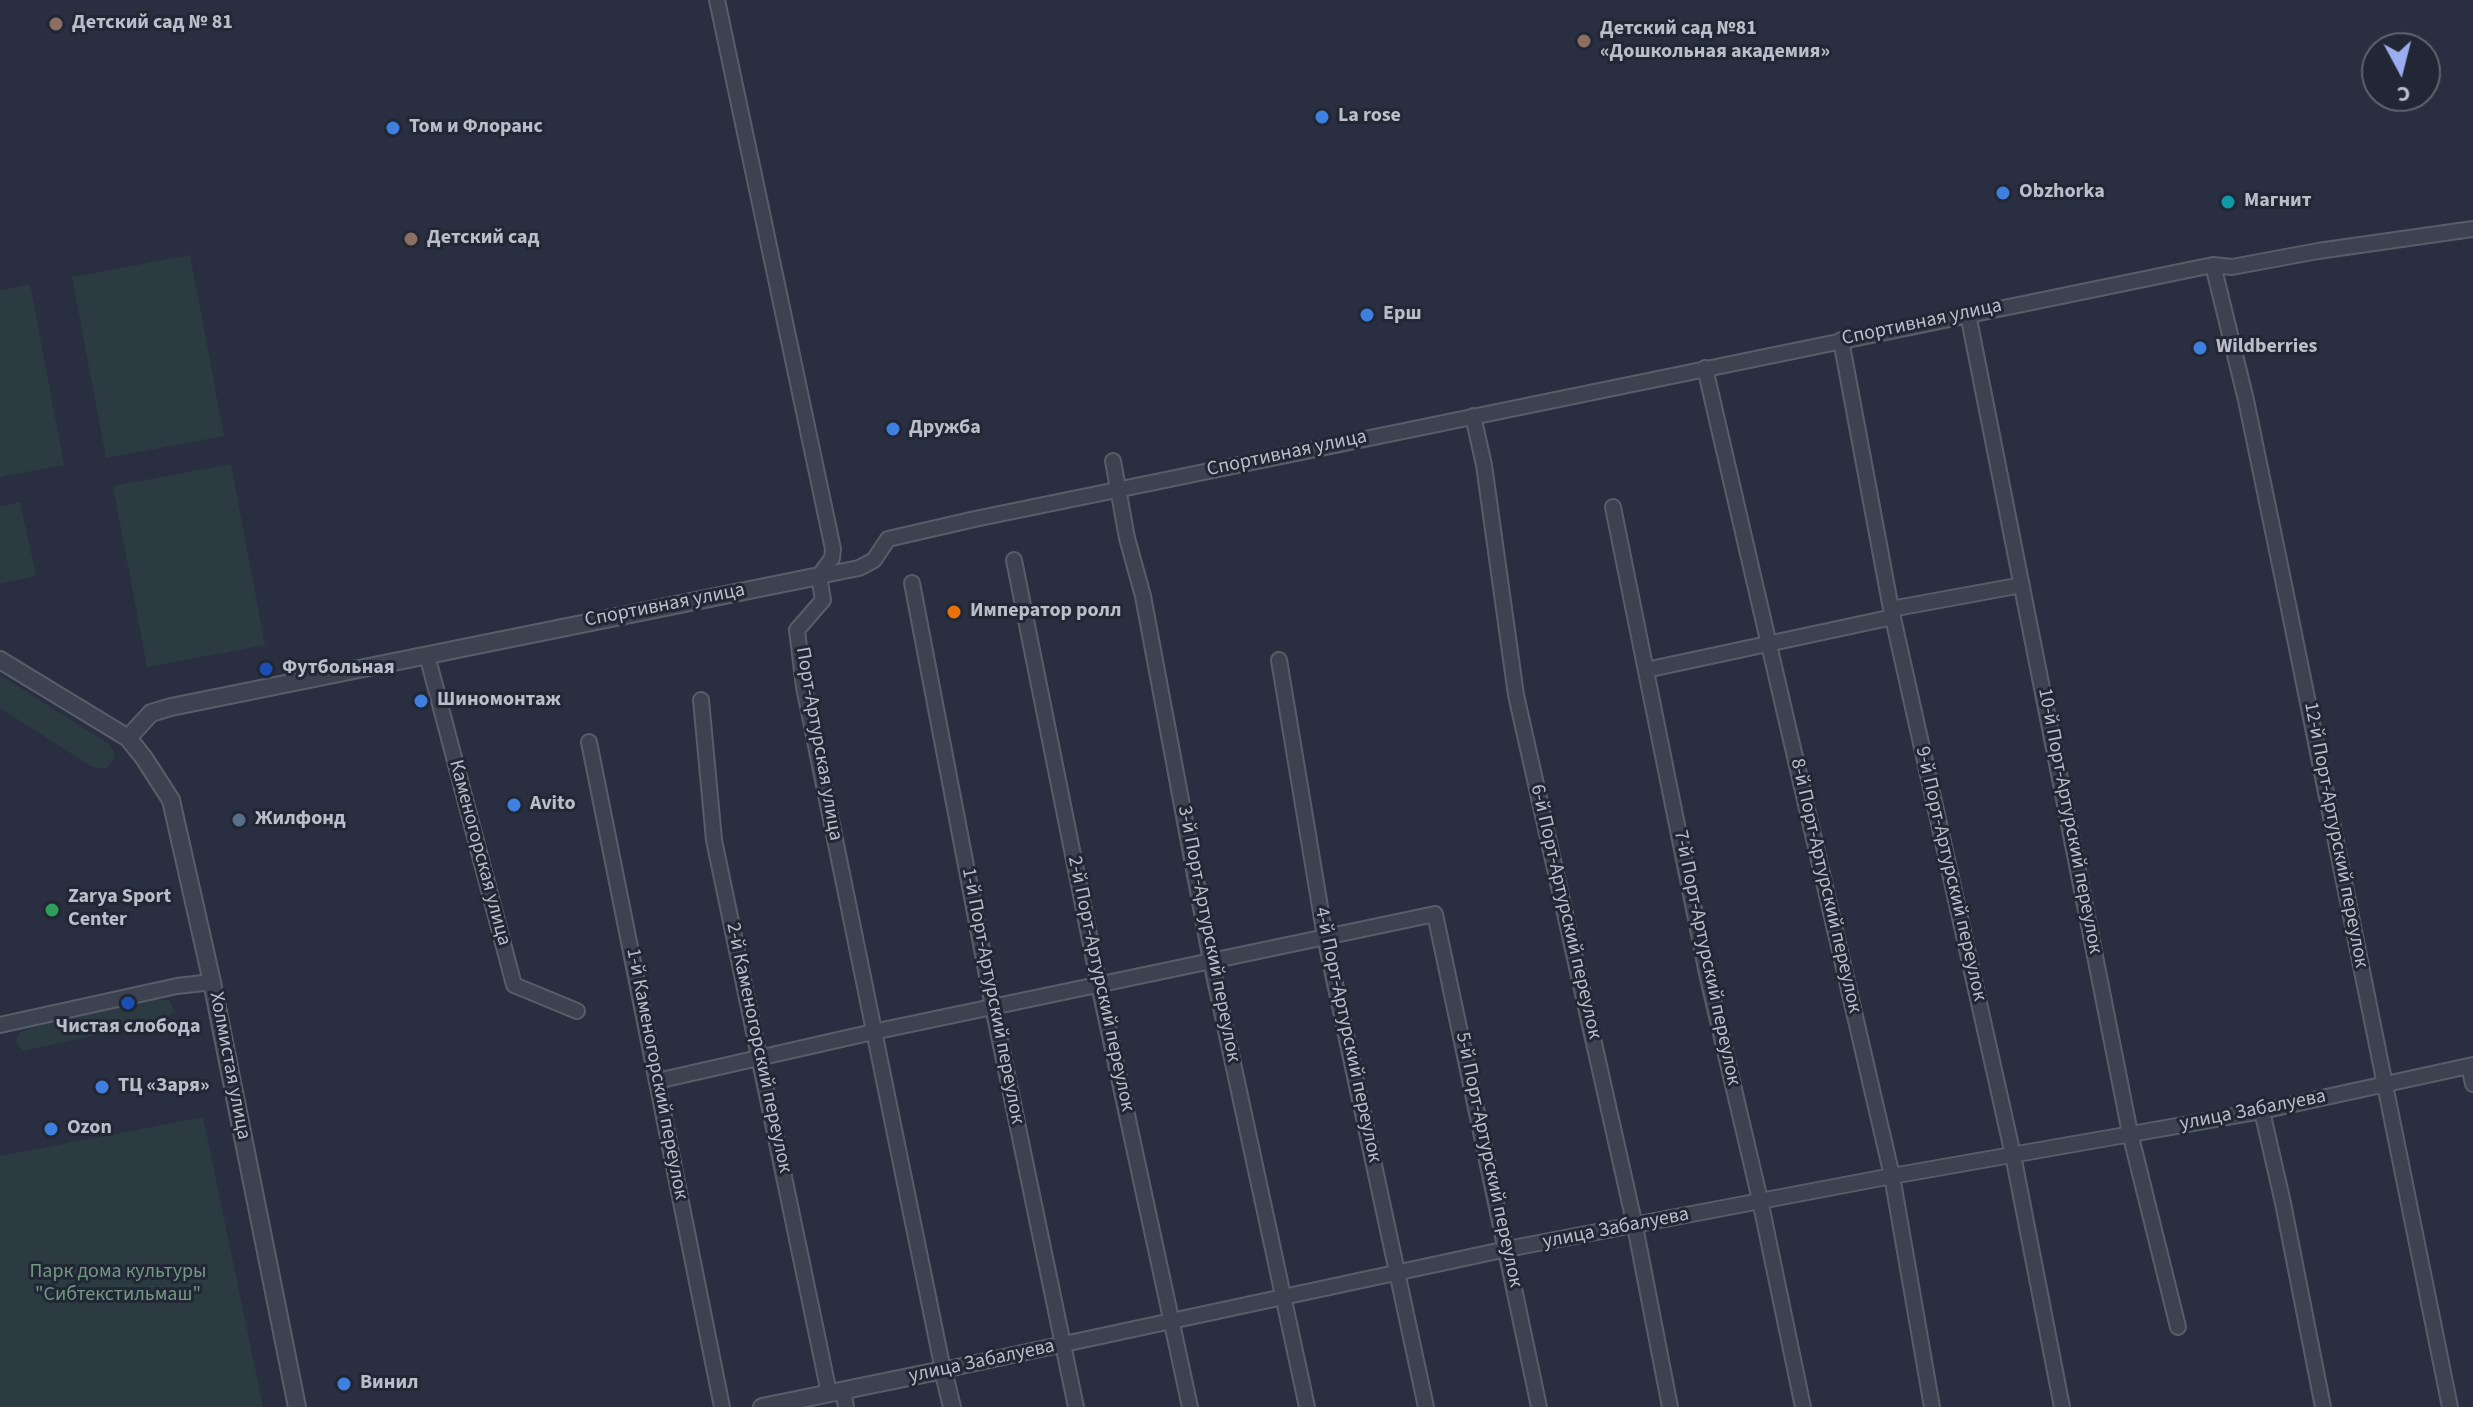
<!DOCTYPE html>
<meta charset="utf-8">
<style>
body{margin:0}
#map{position:relative;width:2473px;height:1407px;overflow:hidden;background:#292f40;font-family:"Source Sans 3",sans-serif}
canvas{display:block}
.north{position:absolute;left:2361px;top:32px;width:80px;height:80px;box-sizing:border-box;background:#222735;border:2px solid #5f6371;border-radius:50%;rotate:173deg;font-size:22px;font-weight:700;line-height:32px;text-align:center;color:#babdca}
.north::after{content:'';display:block;margin:auto;width:28px;height:36px;background:#9aadee;clip-path:polygon(50% 0,100% 100%,50% 72%,0 100%)}
</style>
<div id="map">
<canvas width="2473" height="1407"></canvas>
<div class="north">С</div>
</div>
<script>
const c = document.querySelector('canvas').getContext('2d');
c.lineJoin = 'round';
function paint(path, color) {
  c.fillStyle = color;
  c.fill(path, 'evenodd');
}
function poly(rows) {
  const path = new Path2D();
  for (const r of rows) {
    path.moveTo(r[0], r[1]);
    for (let i = 2; i < r.length; i += 2) path.lineTo(r[i], r[i + 1]);
  }
  return path;
}
function stroke(path, color, width, dash) {
  c.strokeStyle = color;
  c.lineWidth = width;
  c.lineCap = dash ? 'butt' : 'round';
  c.setLineDash(dash || []);
  c.stroke(path);
}
function label(font, color, halo, rows, align = 'center') {
  c.font = font + ' "Source Sans 3",sans-serif';
  c.lineWidth = 6;
  c.setLineDash([]);
  c.textBaseline = 'middle';
  c.strokeStyle = halo;
  c.fillStyle = color;
  for (const [text, x, y, turn = 0] of rows) {
    c.save();
    c.translate(x, y);
    c.rotate((+turn || 0) * Math.PI / 180);
    c.textAlign = isNaN(turn) ? turn : align;
    if (halo) c.strokeText(text, 0, 0);
    c.fillText(text, 0, 0);
    c.restore();
  }
}
paint(poly([
 [190,255,224,436,106,458,72,277],
 [30,284,64,465,0,477,0,290],
 [231,464,265,645,147,667,113,486],
 [20,502,36,576,0,584,0,506],
 [0,675,109,744,115,755,112,762,105,769,92,767,0,708],
 [158,999,169,1000,175,1011,162,1021,23,1051,16,1042,20,1032,37,1026],
 [203,1117,263,1407,0,1407,0,1156]
]), '#2b3b41');
const minor = poly([
 [717,0,833,549,832,558,819,576],
 [2213,265,2246,400,2287,599,2450,1407],
 [1968,314,2130,1133,2178,1327],
 [1841,340,1891,609,2013,1155,2062,1407],
 [1705,368,1892,1176,1932,1407],
 [1473,416,1484,465,1516,695,1635,1226,1670,1407],
 [1113,461,1127,538,1143,596,1211,961,1307,1407],
 [1613,507,1707,974,1760,1200,1803,1407],
 [1014,560,1099,985,1190,1407],
 [819,576,823,600,797,630,804,687,943,1370,1507,1249,1892,1176,2262,1111,2473,1065],
 [819,576,859,568,874,560,888,539,975,519,2213,265,2232,267,2318,251,2473,229],
 [912,583,993,1007,1076,1407],
 [1891,609,2022,585],
 [427,655,514,985,577,1011],
 [1279,660,1325,937,1426,1407],
 [1646,670,1893,617],
 [701,700,714,840,829,1393],
 [589,742,722,1407],
 [0,1025,177,986,212,982],
 [2469,1066,2473,1084],
 [657,1081,873,1032,1435,914,1539,1407],
 [2262,1111,2283,1203,2323,1407],
 [843,1390,846,1407]
]);
const tertiary = poly([
 [0,660,128,738,144,758,171,800,212,982,297,1407],
 [128,738,151,713,171,707,819,576],
 [762,1407,943,1370,952,1407]
]);
stroke(minor, '#585d6a', 18);
stroke(tertiary, '#585d6a', 20);
stroke(minor, '#3d4250', 14);
stroke(tertiary, '#3d4250', 16);
for (const [x, y, r, color] of [
 [56,24,8,"#8d6e63"],
 [1584,41,8,"#8d6e63"],
 [1322,117,8,"#3f7fe0"],
 [393,128,8,"#3f7fe0"],
 [2003,193,8,"#3f7fe0"],
 [2228,202,8,"#0f9aa8"],
 [411,239,8,"#8d6e63"],
 [1367,315,8,"#3f7fe0"],
 [2200,348,8,"#3f7fe0"],
 [893,429,8,"#3f7fe0"],
 [954,612,8,"#e8710a"],
 [266,669,8,"#1a4fb4"],
 [421,701,8,"#3f7fe0"],
 [514,805,8,"#3f7fe0"],
 [239,820,8,"#5c6f8a"],
 [52,910,8,"#2e9e5b"],
 [128,1003,8,"#1a4fb4"],
 [102,1087,8,"#3f7fe0"],
 [51,1129,8,"#3f7fe0"],
 [344,1384,8,"#3f7fe0"]
]) {
  const dot = new Path2D();
  dot.arc(x, y, r, 0, 2 * Math.PI);
  c.fillStyle = color;
  c.fill(dot);
  stroke(dot, '#222735', 3);
}
label('bold 20px', '#babdca', '#222735', [
 ["Детский сад № 81",72,24],
 ["Детский сад №81",1600,30],
 ["«Дошкольная академия»",1600,53],
 ["La rose",1338,117],
 ["Том и Флоранс",409,128],
 ["Obzhorka",2019,193],
 ["Магнит",2244,202],
 ["Детский сад",427,239],
 ["Ерш",1383,315],
 ["Wildberries",2216,348],
 ["Дружба",909,429],
 ["Император ролл",970,612],
 ["Футбольная",282,669],
 ["Шиномонтаж",437,701],
 ["Avito",530,805],
 ["Жилфонд",255,820],
 ["Zarya Sport",68,898],
 ["Center",68,921],
 ["Чистая слобода",128,1028,"center"],
 ["ТЦ «Заря»",118,1087],
 ["Ozon",67,1129],
 ["Винил",360,1384]
], 'left');
label('20px', '#babdca', '#222735', [
 ["Спортивная улица",1922,323,-12],
 ["Спортивная улица",1287,454,-12],
 ["Спортивная улица",665,606,-11],
 ["Порт-Артурская улица",818,744,80],
 ["10-й Порт-Артурский переулок",2069,821,79],
 ["12-й Порт-Артурский переулок",2335,835,79],
 ["Каменогорская улица",479,853,75],
 ["9-й Порт-Артурский переулок",1950,874,77],
 ["8-й Порт-Артурский переулок",1825,886,77],
 ["6-й Порт-Артурский переулок",1565,912,77],
 ["3-й Порт-Артурский переулок",1208,934,79],
 ["7-й Порт-Артурский переулок",1706,958,78],
 ["2-й Порт-Артурский переулок",1100,984,78],
 ["1-й Порт-Артурский переулок",992,996,79],
 ["4-й Порт-Артурский переулок",1347,1035,78],
 ["2-й Каменогорский переулок",758,1048,78],
 ["Холмистая улица",229,1066,79],
 ["1-й Каменогорский переулок",656,1074,79],
 ["улица Забалуева",2253,1111,-11],
 ["5-й Порт-Артурский переулок",1488,1160,78],
 ["улица Забалуева",1616,1229,-11],
 ["улица Забалуева",982,1362,-12]
]);
label('20px', '#739882', '#222735', [
 ["Парк дома культуры",118,1273],
 ["\"Сибтекстильмаш\"",118,1296]
]);
</script>
